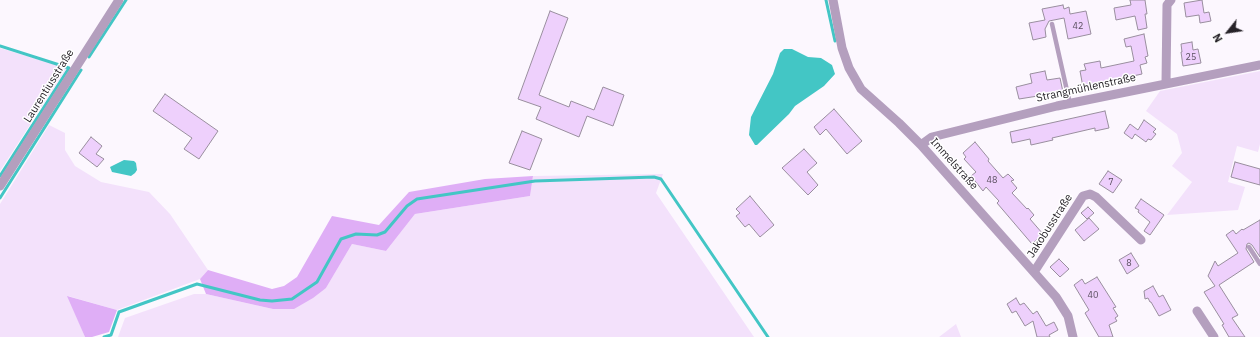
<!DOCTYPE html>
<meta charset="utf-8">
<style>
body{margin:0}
#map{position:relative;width:1260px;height:337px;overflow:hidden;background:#fcf7fe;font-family:"IBM Plex Sans",sans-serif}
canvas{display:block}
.north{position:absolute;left:1208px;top:12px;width:40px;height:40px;-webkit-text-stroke:3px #fff;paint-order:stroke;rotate:240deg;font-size:11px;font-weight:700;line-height:16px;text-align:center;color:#262228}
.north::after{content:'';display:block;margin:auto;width:14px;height:18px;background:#262228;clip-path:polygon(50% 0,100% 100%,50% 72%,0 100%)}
</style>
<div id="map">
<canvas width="1260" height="337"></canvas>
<div class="north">N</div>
</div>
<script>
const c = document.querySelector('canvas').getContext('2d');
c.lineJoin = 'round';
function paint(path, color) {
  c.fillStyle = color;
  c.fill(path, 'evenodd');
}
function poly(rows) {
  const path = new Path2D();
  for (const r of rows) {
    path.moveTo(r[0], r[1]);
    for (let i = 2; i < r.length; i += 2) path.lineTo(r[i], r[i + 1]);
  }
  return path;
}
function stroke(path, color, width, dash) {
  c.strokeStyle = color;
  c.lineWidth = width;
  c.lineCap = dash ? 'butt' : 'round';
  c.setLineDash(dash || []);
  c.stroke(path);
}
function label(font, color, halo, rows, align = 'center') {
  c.font = font + ' "IBM Plex Sans",sans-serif';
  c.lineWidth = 3;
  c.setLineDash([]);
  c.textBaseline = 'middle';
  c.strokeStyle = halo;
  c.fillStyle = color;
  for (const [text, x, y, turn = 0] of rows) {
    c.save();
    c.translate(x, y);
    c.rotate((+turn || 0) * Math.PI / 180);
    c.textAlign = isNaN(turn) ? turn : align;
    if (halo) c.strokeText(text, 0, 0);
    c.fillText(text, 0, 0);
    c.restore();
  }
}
paint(poly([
 [0,48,67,68,0,171],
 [1260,71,1260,144,1258,152,1237,146,1228,182,1245,187,1238,210,1167,215,1192,182,1172,166,1182,153,1177,134,1146,111,1160,91],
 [49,125,65,133,65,150,75,166,101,182,149,192,170,214,208,270,200,279,117,310,68,296,85,337,0,337,0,204],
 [663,174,656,193,754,337,118,337,125,318,194,294,206,294,273,309,326,288,352,244,386,251,415,214,530,196,533,176],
 [956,324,961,337,939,337]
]), '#f3e1fb');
paint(poly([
 [533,176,530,196,415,214,386,251,352,244,326,288,313,298,294,309,273,309,206,294,200,279,208,270,272,289,284,286,297,277,332,216,379,225,409,192,485,179],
 [67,296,117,310,109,332,92,337,85,337]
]), '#dfaef6');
paint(poly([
 [784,49,792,49,808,57,821,58,832,65,835,74,824,86,795,106,789,114,757,145,755,145,749,135,751,117,773,74,780,53],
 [124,160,134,161,136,163,137,170,135,173,131,176,112,172,110,167]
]), '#43c6c5');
stroke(poly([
 [826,0,835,41],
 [0,46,69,68,0,176],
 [89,57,126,0],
 [0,198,81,70],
 [104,337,111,335,119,312,197,284,260,300,272,301,292,299,317,282,341,239,356,234,377,235,385,232,407,206,417,199,535,181,654,177,661,179,768,337]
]), '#43c6c5', 3);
const building = poly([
 [1130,0,1145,0,1147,14,1145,14,1147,28,1138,30,1135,16,1116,20,1114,8,1131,5,1130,0],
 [1202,0,1204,13,1209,12,1211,21,1200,23,1199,15,1186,17,1184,3,1202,0],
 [1063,5,1064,9,1069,7,1070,14,1086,11,1091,34,1068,39,1064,18,1049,21,1045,29,1046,37,1033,40,1029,23,1045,20,1042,9,1063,5],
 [550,11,568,18,539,95,569,107,571,101,594,110,603,87,624,95,613,126,587,116,579,137,536,119,541,107,518,99,550,11],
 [1144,34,1148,56,1145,57,1147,63,1140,65,1142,74,1083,87,1080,71,1086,70,1084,64,1100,61,1101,68,1134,61,1131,46,1126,47,1124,39,1144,34],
 [1192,42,1193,50,1198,49,1201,63,1183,66,1181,52,1182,52,1181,44,1192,42],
 [1045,71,1047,80,1060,78,1063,92,1019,99,1016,87,1032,83,1030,74,1045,71],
 [165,94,218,131,199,159,184,149,192,138,153,111,165,94],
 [834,109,862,141,847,154,826,129,820,135,814,127,834,109],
 [1105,111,1109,128,1095,131,1095,128,1052,138,1053,140,1031,145,1030,139,1012,143,1010,132,1105,111],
 [1144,120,1156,129,1153,132,1156,134,1151,140,1148,139,1146,142,1135,134,1132,139,1124,133,1130,124,1138,130,1144,120],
 [522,131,542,139,530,170,509,163,522,131],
 [91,137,102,146,96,154,104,159,97,167,79,153,91,137],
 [975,142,989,159,988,161,1003,178,1008,174,1014,180,1011,181,1017,188,1012,193,1027,209,1028,208,1034,215,1030,219,1043,234,1032,244,997,203,999,201,986,187,983,191,971,176,976,172,964,159,966,157,963,153,975,142],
 [804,149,817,163,807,172,818,185,808,195,782,168,804,149],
 [1235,162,1260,169,1260,185,1231,177,1235,162],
 [1108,171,1122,180,1113,193,1099,184,1108,171],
 [750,196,774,225,760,237,749,224,745,227,736,216,740,213,736,209,750,196],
 [1141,199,1164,215,1150,235,1144,231,1150,222,1138,212,1139,210,1135,208,1141,199],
 [1088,207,1094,213,1087,219,1081,213,1088,207],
 [1089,218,1099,229,1084,241,1075,230,1089,218],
 [1260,220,1260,257,1252,245,1249,243,1247,244,1246,249,1254,262,1219,285,1238,315,1232,318,1245,337,1229,337,1222,325,1224,324,1204,292,1215,286,1208,276,1215,261,1218,266,1238,253,1226,235,1233,230,1236,234,1242,229,1243,230,1260,220],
 [1131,253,1139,266,1127,274,1119,260,1131,253],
 [1059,259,1069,269,1060,277,1050,267,1059,259],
 [1097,277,1116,307,1113,308,1118,316,1115,318,1117,321,1109,325,1113,337,1099,337,1085,313,1089,310,1074,285,1082,279,1085,284,1097,277],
 [1153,286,1159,297,1163,295,1171,310,1159,316,1151,302,1150,302,1148,298,1145,299,1144,291,1153,286],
 [1016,298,1020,305,1024,303,1033,314,1037,311,1046,326,1054,322,1058,330,1049,335,1050,337,1037,337,1033,321,1025,326,1016,311,1012,313,1007,304,1016,298]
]);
paint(building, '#eed0fc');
stroke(building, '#998e9e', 1);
stroke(poly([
 [1052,24,1070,104],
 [1249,247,1260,264]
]), '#b49fbe', 4.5);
stroke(poly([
 [833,0,842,48,849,68,861,89,899,123,921,145,1056,297,1068,316,1073,337],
 [1166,83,1167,5,1171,0],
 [921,145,932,137,1057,106,1260,65],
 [0,186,119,0],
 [1034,272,1083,196,1090,194,1096,197,1141,240],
 [1197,311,1214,337]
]), '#b49fbe', 9);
label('9px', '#584e5d', null, [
 ["42",1078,26],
 ["25",1191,57],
 ["48",992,180],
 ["7",1111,182],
 ["8",1129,263],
 ["40",1093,295]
]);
label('11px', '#262228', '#fff', [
 ["Laurentiusstraße",49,86,-58],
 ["Strangmühlenstraße",1086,88,-12],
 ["Immelstraße",954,164,48],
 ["Jakobusstraße",1050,226,-57]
]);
</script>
